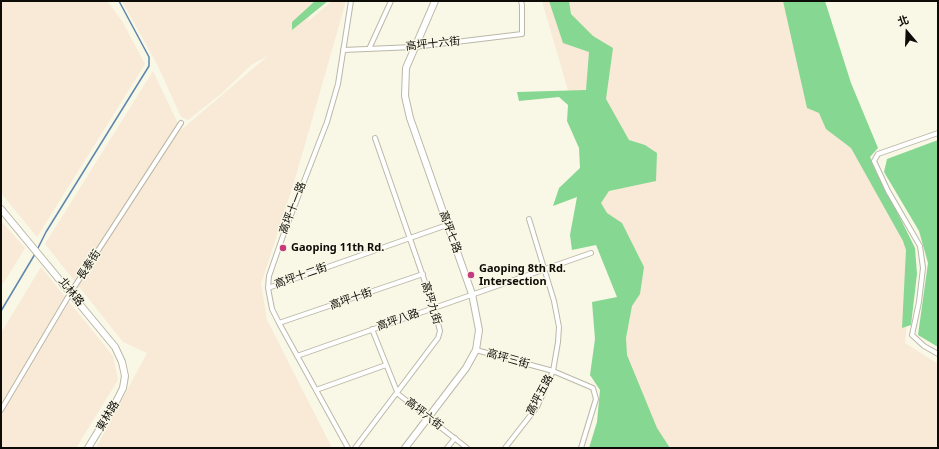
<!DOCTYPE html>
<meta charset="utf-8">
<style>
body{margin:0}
#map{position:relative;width:939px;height:449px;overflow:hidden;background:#f9f7e6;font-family:"Noto Sans","Noto Sans TC",sans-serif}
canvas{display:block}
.frame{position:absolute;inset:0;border:2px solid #0d0c07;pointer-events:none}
.north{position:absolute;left:887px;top:12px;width:40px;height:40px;-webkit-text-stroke:3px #f9f7e6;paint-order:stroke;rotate:341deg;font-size:11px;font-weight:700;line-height:16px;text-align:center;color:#0d0c07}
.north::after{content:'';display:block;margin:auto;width:14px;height:18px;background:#0d0c07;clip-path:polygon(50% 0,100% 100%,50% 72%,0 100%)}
</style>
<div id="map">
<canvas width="939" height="449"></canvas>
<div class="frame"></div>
<div class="north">北</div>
</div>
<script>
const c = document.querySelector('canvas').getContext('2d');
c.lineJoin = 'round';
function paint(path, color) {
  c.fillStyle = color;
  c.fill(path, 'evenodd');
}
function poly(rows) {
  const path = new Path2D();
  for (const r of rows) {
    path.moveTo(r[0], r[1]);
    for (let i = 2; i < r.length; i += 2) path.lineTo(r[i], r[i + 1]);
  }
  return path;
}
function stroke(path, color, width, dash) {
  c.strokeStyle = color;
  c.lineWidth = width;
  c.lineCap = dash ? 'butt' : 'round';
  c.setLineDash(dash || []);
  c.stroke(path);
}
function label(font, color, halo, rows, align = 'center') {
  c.font = font + ' "Noto Sans","Noto Sans TC",sans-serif';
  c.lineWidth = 3;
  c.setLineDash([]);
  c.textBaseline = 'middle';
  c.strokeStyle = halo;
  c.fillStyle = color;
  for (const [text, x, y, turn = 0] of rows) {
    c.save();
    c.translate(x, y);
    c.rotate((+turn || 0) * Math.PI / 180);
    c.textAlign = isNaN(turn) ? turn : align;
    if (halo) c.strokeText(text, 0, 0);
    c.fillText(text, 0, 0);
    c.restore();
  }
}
paint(poly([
 [1,1,107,1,122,21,145,64,37,237,1,193],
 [122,1,319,1,306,23,332,1,346,1,295,179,261,284,267,320,332,448,96,448,147,353,123,342,45,244,153,71,181,130,269,55,251,65,222,93,188,120,181,117,158,66],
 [542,1,804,1,828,103,913,251,905,343,938,364,938,448,646,448,617,348,623,302,571,101],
 [1,221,25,248,1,287],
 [41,267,113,356,118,380,76,448,1,448,1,333]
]), '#f9e9d7');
paint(poly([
 [315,1,328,1,292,30,292,22],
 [549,1,569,1,571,14,593,36,613,48,606,99,629,140,645,145,657,153,656,181,609,191,601,203,607,213,622,223,644,267,640,294,632,306,626,338,627,355,657,428,670,448,589,448,597,422,600,390,590,375,595,339,592,302,617,297,596,245,572,250,570,235,577,197,553,206,559,188,580,168,579,148,567,121,568,105,559,97,519,101,517,92,586,90,589,52,563,43],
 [783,1,825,1,851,83,878,148,870,157,915,248,917,274,911,325,902,328,906,250,903,241,851,148,826,129,819,113,807,108],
 [938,140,938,347,918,335,928,263,919,231,884,172,887,159]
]), '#86d792');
stroke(poly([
 [37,250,46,232,149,66,149,57,119,1],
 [1,311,35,254]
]), '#5e87ac', 1.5);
const street = poly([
 [369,49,391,1],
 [343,50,414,47,522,34,522,5,521,1],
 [938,133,878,154,874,161,888,191,920,246,923,268,919,302,912,335,924,346,938,354],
 [268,288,447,225],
 [279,323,423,274],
 [372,329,398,394,467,448],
 [476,350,553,371,593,388,596,399,581,448],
 [297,356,591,253],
 [316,390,386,365],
 [1,410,71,292,181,123],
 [348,448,279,323,272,309,268,288,269,276,284,233,327,122,338,84,351,1],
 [355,448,438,338,440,331,434,308,375,138],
 [447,448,455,438],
 [505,448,537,407,553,371,558,342,559,327,554,301,529,219]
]);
const secondary = poly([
 [1,209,115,347,122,362,125,376,123,388,116,402,88,448],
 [405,448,466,368,476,350,479,330,472,294,410,118,405,96,406,68,435,1]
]);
stroke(street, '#bbb8a8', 6);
stroke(secondary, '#bbb8a8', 8);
stroke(street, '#fff', 4);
stroke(secondary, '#fff', 6);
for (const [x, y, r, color] of [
 [283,248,4,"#c23c7d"],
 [471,275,4,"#c23c7d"]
]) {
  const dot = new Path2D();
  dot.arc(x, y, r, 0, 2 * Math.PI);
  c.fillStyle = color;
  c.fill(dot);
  stroke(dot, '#f9f7e6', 1.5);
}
label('11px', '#0d0c07', '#f9f7e6', [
 ["高坪十六街",433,44,-6],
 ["高坪十一路",293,208,-69],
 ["高坪七路",450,232,70],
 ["長泰街",89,265,-57],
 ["高坪十二街",301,276,-19],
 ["北林路",71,292,51],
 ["高坪十街",351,299,-19],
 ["高坪九街",431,303,73],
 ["高坪八路",398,320,-19],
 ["高坪三街",508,359,16],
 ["高坪五路",540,395,-62],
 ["高坪六街",424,414,38],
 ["東林路",108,416,-59]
]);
label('bold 11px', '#0d0c07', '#f9f7e6', [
 ["Gaoping 11th Rd.",291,248],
 ["Gaoping 8th Rd.",479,269],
 ["Intersection",479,282]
], 'left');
</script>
